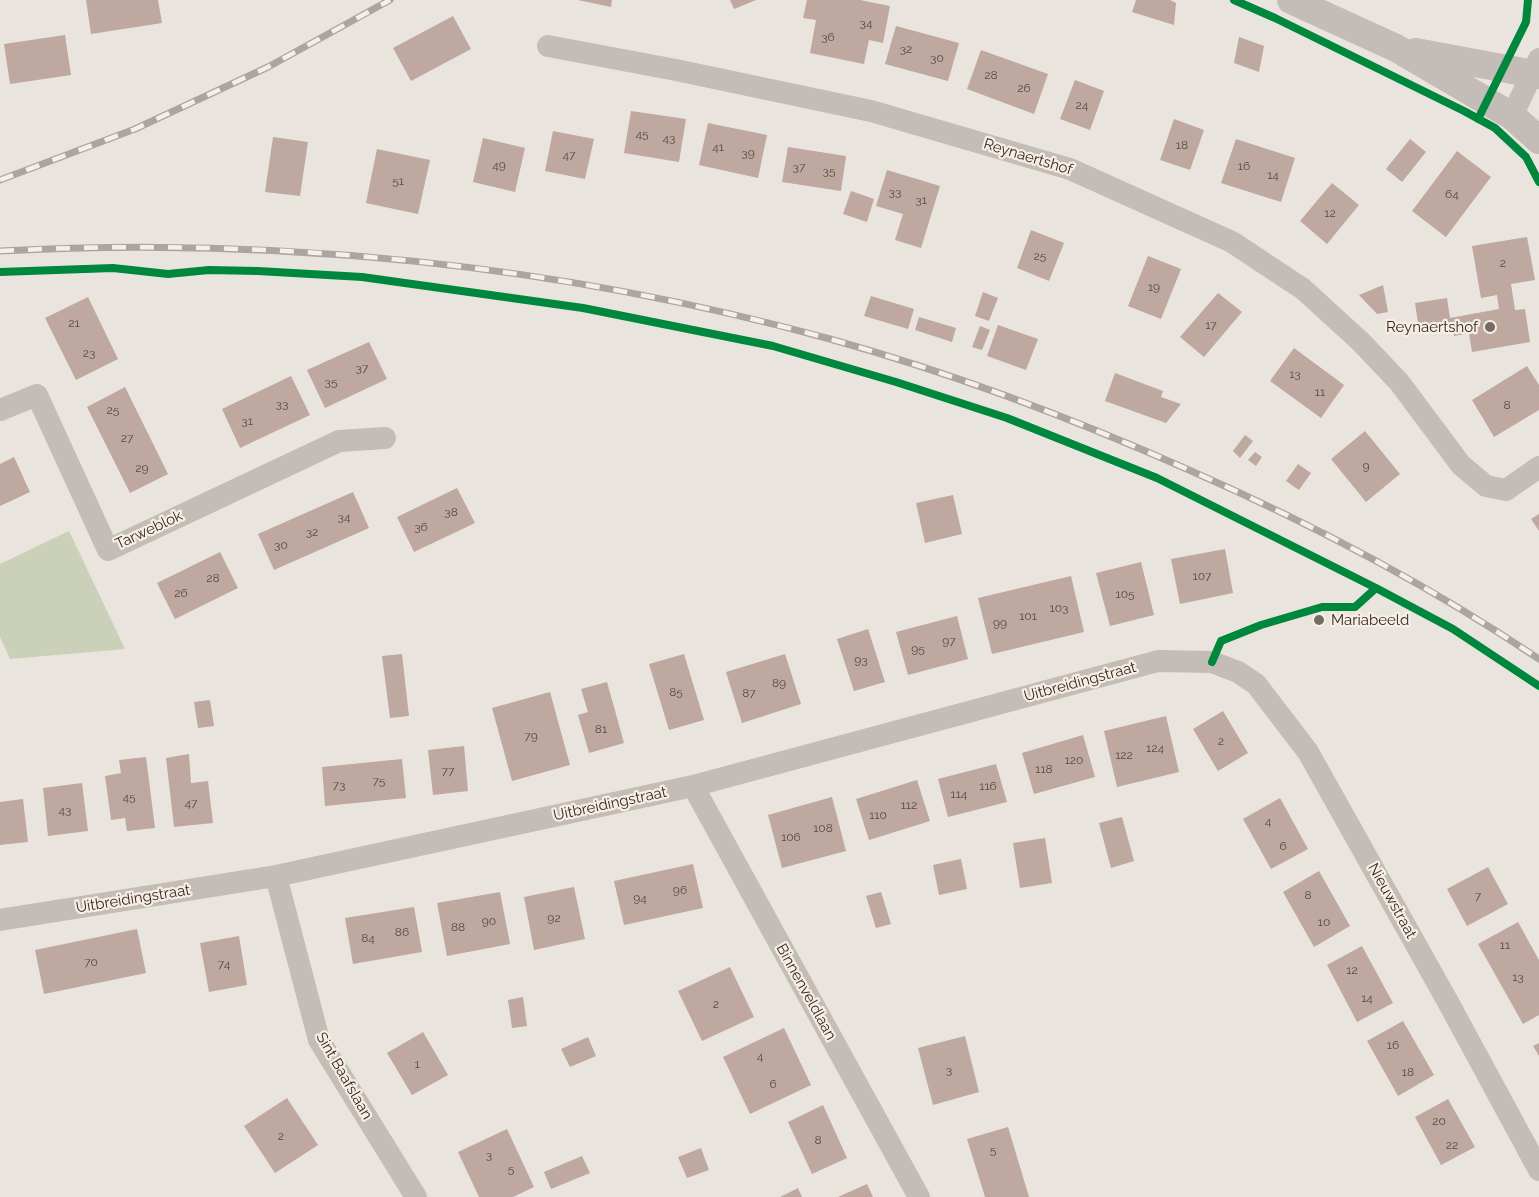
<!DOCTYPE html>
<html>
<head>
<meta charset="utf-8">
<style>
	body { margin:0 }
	canvas { display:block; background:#eae4de }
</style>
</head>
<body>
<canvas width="1539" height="1197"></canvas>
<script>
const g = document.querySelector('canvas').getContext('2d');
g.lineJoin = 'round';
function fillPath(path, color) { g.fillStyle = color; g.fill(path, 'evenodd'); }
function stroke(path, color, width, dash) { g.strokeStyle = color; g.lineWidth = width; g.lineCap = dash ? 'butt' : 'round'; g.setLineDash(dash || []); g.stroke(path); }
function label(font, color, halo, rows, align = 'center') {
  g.font = font + ' Raleway,sans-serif'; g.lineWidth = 4.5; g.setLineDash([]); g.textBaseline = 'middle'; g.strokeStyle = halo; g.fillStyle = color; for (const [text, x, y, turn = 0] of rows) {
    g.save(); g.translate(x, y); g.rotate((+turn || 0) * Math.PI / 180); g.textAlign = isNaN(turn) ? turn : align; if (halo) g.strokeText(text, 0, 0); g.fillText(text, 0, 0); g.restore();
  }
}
fillPath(new Path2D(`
	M69,531L125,649L10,659L0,637V564Z`), '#cbd0b8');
fillPath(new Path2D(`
	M86,0H158L162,23L91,34Z
	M578,0H612L611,7Z
	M730,0H756L734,9Z
	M807,0H860L890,6L883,43L869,40L864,64L810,53L816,20L803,18Z
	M1136,0H1170L1176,3L1174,25L1132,12Z
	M453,16L471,49L411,81L393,48Z
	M896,26L959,43L948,81L885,64Z
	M65,35L71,75L10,84L4,44Z
	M1239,37L1264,46L1259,72L1234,63Z
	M981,50L1048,74L1034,114L967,89Z
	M1075,80L1104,91L1090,130L1060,119Z
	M631,111L686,119L679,162L624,153Z
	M1174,119L1204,130L1190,170L1160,160Z
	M708,123L767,135L758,178L699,165Z
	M553,131L594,139L585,179L545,171Z
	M273,137L308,142L300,196L265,192Z
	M483,138L525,148L515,192L473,182Z
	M1236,139L1295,158L1281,202L1221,183Z
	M1410,139L1426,152L1402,182L1386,169Z
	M788,147L846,156L841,191L782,182Z
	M377,149L430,160L418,214L366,203Z
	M1457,151L1491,177L1446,237L1412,211Z
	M887,170L940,186L921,248L895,240L903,214L876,206Z
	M1332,183L1359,205L1327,244L1300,221Z
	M851,191L874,199L867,222L843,214Z
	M1031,230L1064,243L1049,281L1017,268Z
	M1527,237L1535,280L1511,284L1515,310L1525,309L1530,342L1472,352L1469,333L1454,336L1453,324L1419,330L1415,303L1447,298L1450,318L1499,309L1497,295L1481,298L1472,246Z
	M1148,256L1181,269L1161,319L1128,306Z
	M1383,285L1388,312L1377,314L1359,295Z
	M983,292L998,298L989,321L975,316Z
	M1218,293L1242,312L1204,357L1180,337Z
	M871,296L914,309L908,329L864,316Z
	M88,297L118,359L76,380L45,318Z
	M919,317L956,328L952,342L915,330Z
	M998,325L1038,339L1026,370L987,356Z
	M980,326L990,330L982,350L972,347Z
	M369,342L387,379L325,408L307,370Z
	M1294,348L1344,385L1321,418L1270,381Z
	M1527,366L1539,385V410L1494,437L1472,400Z
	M1115,373L1163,391L1161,397L1181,404L1166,423L1105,401Z
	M291,376L310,415L240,448L222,409Z
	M125,387L168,474L130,493L87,407Z
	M1365,431L1400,474L1366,502L1331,459Z
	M1245,435L1253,441L1240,458L1233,451Z
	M1255,452L1262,457L1256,466L1248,460Z
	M14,457L30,492L0,506V464Z
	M1298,464L1311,473L1299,490L1286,481Z
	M457,488L475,523L414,552L397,517Z
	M353,492L369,528L274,570L258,534Z
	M953,495L962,534L925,543L916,503Z
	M1539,514V531L1531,519Z
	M1225,549L1233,593L1180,604L1171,559Z
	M220,552L238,588L175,619L157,583Z
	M1141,562L1154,615L1110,626L1096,573Z
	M1071,576L1084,632L992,654L978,598Z
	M957,616L968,659L908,675L896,632Z
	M868,629L885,682L854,691L837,639Z
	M402,654L409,716L390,718L382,656Z
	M684,654L704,720L669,730L649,664Z
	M785,654L801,704L742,723L726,672Z
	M607,682L624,743L589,753L578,715L588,712L581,689Z
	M550,692L570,765L512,781L492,708Z
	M210,700L214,726L198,728L194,702Z
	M1223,711L1248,753L1218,771L1193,729Z
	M1166,716L1179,772L1117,787L1104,731Z
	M1083,735L1095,777L1034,794L1022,753Z
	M464,746L468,791L433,795L428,750Z
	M189,754L191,783L208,781L213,823L174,827L166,758Z
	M146,757L155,828L127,831L125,818L111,820L105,776L121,773L119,760Z
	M402,759L406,798L325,806L322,767Z
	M996,764L1007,802L948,817L938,779Z
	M917,780L930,821L869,840L856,799Z
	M82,783L88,831L48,836L43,788Z
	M832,797L846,851L782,868L768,815Z
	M1280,798L1308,849L1271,869L1243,819Z
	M23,799L28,842L0,845V802Z
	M1122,817L1134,861L1111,868L1099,823Z
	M1045,838L1052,883L1020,888L1013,843Z
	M961,859L967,889L939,895L933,865Z
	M693,864L703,908L624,925L614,881Z
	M1488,867L1508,904L1467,926L1447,889Z
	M1319,871L1350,926L1314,947L1283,892Z
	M574,887L585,939L534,950L524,897Z
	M500,892L510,944L447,956L437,903Z
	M881,892L891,924L876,928L866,896Z
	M414,907L422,952L353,964L345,918Z
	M1518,922L1539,960V1015L1523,1024L1478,944Z
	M137,929L146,973L44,994L35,950Z
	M239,936L247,985L209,992L200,943Z
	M1362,946L1393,1003L1357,1022L1327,965Z
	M730,967L754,1017L702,1041L678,991Z
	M523,997L527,1026L512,1028L508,1000Z
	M1403,1021L1434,1075L1398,1096L1367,1041Z
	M784,1028L811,1085L750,1114L723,1057Z
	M423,1032L448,1075L412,1095L387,1053Z
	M965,1036L979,1092L933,1105L918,1048Z
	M588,1037L596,1056L570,1067L561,1049Z
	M1539,1043V1056L1533,1046Z
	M287,1098L318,1145L275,1173L244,1126Z
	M1448,1099L1475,1147L1441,1165L1415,1117Z
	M823,1105L847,1158L812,1174L788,1122Z
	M1008,1127L1029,1197H985L967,1139Z
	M507,1129L534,1187L513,1197H479L458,1152Z
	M701,1148L709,1170L687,1178L678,1157Z
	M582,1156L590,1173L551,1189L544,1172Z
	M867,1184L873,1197H838Z
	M798,1188L802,1197H780Z`), '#bea89f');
stroke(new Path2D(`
	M548,46L676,70L871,111L1070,169L1232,242L1303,289L1361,342L1399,382L1461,465L1486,486L1506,490L1539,467
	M1512,116L1539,59
	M0,410L37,395L108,550L339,441L385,438
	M693,786L919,1197
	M276,876L319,1040L416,1197
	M0,920L276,876L693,786L1158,661L1212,662L1238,672L1256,684L1308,752L1448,1002L1539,1170`), '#c3bcb7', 22);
stroke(new Path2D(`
	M1291,0L1396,48L1512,116L1539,140
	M1416,52L1539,75`), '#c3bcb7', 28);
const rail = new Path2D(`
	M0,180L135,129L268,67L390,0
	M0,251C279,236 560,265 830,339C952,373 1072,418 1189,470C1310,523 1429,585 1539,659`);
stroke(rail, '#aba5a1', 7);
stroke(rail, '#f8eee4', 4.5, [14]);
stroke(new Path2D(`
	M1234,0L1275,18L1464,111L1495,128L1526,157L1539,182
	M1478,119L1526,22L1528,0
	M0,272L113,268L168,274L209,270L258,271L362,277L583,308L773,346L896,382L1007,418L1157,478L1376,588L1453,629L1539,686
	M1212,662L1221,641L1261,625L1322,607H1355L1376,588`), '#00873e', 8);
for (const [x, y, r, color] of [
	[1490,327,6,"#736b66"],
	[1319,620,6,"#736b66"]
]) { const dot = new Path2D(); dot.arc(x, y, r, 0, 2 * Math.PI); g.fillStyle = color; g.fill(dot); stroke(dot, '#f8eee4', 2); }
label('12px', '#564a44', null, [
	["34",866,23],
	["36",828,37],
	["32",906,49],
	["30",937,58],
	["28",991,75],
	["26",1024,88],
	["24",1082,105],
	["45",642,134],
	["43",669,138],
	["18",1182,145],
	["41",718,147],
	["39",748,153],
	["47",569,155],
	["49",499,165],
	["16",1244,166],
	["37",799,167],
	["35",829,171],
	["14",1273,175],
	["51",398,181],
	["33",895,192],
	["64",1452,194],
	["31",921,200],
	["12",1330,213],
	["25",1040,256],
	["2",1503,263],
	["19",1154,287],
	["21",74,323],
	["17",1211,325],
	["23",89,353],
	["37",362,368],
	["13",1295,374],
	["35",331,382],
	["11",1320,392],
	["33",282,404],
	["8",1507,405],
	["25",113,410],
	["31",247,421],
	["27",127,438],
	["9",1366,466],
	["29",142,468],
	["38",451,512],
	["34",344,517],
	["36",421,527],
	["32",312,532],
	["30",281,545],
	["107",1202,576],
	["28",213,578],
	["26",181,593],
	["105",1125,594],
	["103",1059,608],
	["101",1028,616],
	["99",1000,623],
	["97",949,641],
	["95",918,649],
	["93",861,660],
	["89",779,683],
	["85",676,692],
	["87",749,693],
	["81",601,729],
	["79",531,736],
	["2",1221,741],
	["124",1155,748],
	["122",1124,755],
	["120",1074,760],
	["118",1044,769],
	["77",448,771],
	["75",379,781],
	["73",339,785],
	["116",988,786],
	["114",959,794],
	["45",129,797],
	["47",191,803],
	["112",909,805],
	["43",65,810],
	["110",878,815],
	["4",1268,821],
	["108",823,828],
	["106",791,837],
	["6",1283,846],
	["96",680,890],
	["8",1308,895],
	["7",1478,896],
	["94",640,898],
	["92",554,918],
	["90",489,921],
	["10",1324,922],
	["88",458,927],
	["86",402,932],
	["84",368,938],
	["11",1505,945],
	["70",91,962],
	["74",224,964],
	["12",1352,970],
	["13",1518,977],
	["14",1367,998],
	["2",716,1004],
	["16",1393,1045],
	["4",760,1056],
	["1",417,1064],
	["3",949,1070],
	["18",1408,1072],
	["6",773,1084],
	["20",1439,1121],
	["2",281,1136],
	["8",818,1140],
	["22",1452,1145],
	["5",993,1150],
	["3",489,1155],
	["5",511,1169]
]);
label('15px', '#332a26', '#f8eee4', [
	["Reynaertshof",1028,157,17],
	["Tarweblok",149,530,-25],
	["Uitbreidingstraat",1080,682,-15],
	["Uitbreidingstraat",610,804,-12],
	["Uitbreidingstraat",133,899,-9],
	["Nieuwstraat",1392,901,61],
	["Binnenveldlaan",806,992,61],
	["Sint Baafslaan",344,1076,60]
]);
label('15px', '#332a26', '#f8eee4', [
	["Reynaertshof",1478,327],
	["Mariabeeld",1331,620,"left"]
], 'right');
</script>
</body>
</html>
